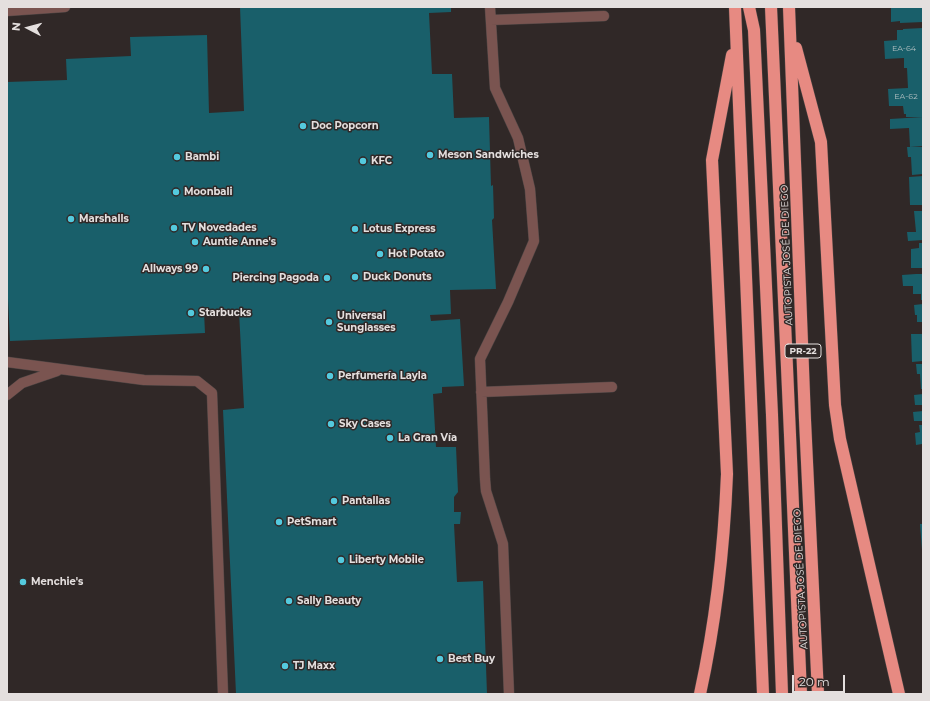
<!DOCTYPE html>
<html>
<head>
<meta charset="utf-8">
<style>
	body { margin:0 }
	#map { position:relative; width:930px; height:701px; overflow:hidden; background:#302827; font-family:Montserrat,sans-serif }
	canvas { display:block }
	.frame { position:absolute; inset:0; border:8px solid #e4dfde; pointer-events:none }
	.north { position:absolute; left:8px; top:8px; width:40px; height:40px; -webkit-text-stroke:3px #302827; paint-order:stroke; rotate:276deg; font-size:11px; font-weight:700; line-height:16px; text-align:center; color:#e4dfde }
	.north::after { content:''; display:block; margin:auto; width:14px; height:18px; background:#e4dfde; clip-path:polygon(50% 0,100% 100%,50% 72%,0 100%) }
	.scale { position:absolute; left:792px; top:675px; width:53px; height:18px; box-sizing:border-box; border:2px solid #e4dfde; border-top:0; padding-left:5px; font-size:12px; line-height:14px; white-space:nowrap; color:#e4dfde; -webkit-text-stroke:3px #302827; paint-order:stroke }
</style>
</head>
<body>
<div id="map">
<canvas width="930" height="701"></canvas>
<div class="frame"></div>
<div class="north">N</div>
<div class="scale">20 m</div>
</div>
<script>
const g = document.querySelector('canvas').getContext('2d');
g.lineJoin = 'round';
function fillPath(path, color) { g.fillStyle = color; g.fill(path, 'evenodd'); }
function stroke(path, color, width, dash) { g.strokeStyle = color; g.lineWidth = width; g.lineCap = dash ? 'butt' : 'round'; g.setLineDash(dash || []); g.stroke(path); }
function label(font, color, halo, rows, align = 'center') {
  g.font = font + ' Montserrat,sans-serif'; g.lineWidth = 3; g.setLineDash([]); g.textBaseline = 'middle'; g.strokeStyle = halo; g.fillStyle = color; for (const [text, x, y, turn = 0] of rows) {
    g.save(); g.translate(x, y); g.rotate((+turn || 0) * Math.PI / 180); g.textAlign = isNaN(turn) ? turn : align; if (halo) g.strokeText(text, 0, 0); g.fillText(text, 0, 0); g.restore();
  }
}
fillPath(new Path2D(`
	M240,7H451V12L429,13L432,74H452L454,118L489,117L491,186L493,185L494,218L492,220L496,289L450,290L451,314L430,315L431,321L460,319L464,386L442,387V393L433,394L436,447H456L458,492L454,497V512H461L460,524H454L457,582L483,581L487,694H236L223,410L244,408L239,311L204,312L205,333L10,341L7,277V82L67,80L66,59L131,56L130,37L207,35L209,113L244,111Z
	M891,7H923V22L900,23V21L891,22Z
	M923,28V57H915H923V117H906V114H904L903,106H889L888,89L908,88L907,68H904V58L885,59L884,41L897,40V30H903V29Z
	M923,117V146L910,147L909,128L890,129V119Z
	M907,147H923V174L912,175L911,157H908Z
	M923,176V205H910L909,177Z
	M914,211H923V240L908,241L907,232H916Z
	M919,243H923V268H911V249L919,248Z
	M916,274H923V300H921V294H913V286H903L902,275Z
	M923,304V322H917V315H915L914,305Z
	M911,334H923V361L912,362Z
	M916,364H923V389H921L920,374H917Z
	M923,394V410H922V405H915L914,395Z
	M923,411V421H914L913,412Z
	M919,425H923V448H922V444L916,445L915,433L920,432Z
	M920,524H923V550H922Z`), '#195f6a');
const lane = new Path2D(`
	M490,7L495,88L518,138L530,189L534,241L508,302L480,359L485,479L486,491L503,544L509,694
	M7,11L65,7
	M491,20L604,16
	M7,362L144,380L197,381L212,393L223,694
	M481,392L612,387
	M7,395L22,383L57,371`);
const highway = new Path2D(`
	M735,7L763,694
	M749,7L754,30L772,415L782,694
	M771,7L790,435L801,694
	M789,7L805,420L818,694
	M796,48L821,142L835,405L840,439L899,694
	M700,694C716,621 724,548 727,474L712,160L732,55`);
stroke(lane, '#4d4544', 11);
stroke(highway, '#4d4544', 13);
stroke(lane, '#7a5450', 10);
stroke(highway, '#e78a82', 12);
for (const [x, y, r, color] of [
	[303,126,4,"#54cade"],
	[430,155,4,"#54cade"],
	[177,157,4,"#54cade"],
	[363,161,4,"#54cade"],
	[176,192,4,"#54cade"],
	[71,219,4,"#54cade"],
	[174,228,4,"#54cade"],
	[355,229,4,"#54cade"],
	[195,242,4,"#54cade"],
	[380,254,4,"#54cade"],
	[206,269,4,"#54cade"],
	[355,277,4,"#54cade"],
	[327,278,4,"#54cade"],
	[191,313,4,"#54cade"],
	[329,322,4,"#54cade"],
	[330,376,4,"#54cade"],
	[331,424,4,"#54cade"],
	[390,438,4,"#54cade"],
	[334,501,4,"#54cade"],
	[279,522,4,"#54cade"],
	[341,560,4,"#54cade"],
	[23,582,4,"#54cade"],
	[289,601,4,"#54cade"],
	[440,659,4,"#54cade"],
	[285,666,4,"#54cade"]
]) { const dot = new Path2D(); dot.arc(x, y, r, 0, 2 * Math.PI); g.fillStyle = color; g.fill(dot); stroke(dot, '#302827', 1.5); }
label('8px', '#b1bfc1', null, [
	["EA-64",904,49],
	["EA-62",906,97]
]);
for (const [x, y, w] of [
	[803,351,36]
]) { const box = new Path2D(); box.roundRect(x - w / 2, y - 7, w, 14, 3); g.fillStyle = '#302827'; g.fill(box); stroke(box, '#e4dfde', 1); }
label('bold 9px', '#e4dfde', null, [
	["PR-22",803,351]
]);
label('bold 10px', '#e4dfde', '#302827', [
	["Doc Popcorn",311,126],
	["Meson Sandwiches",438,155],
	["Bambi",185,157],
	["KFC",371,161],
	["Moonbali",184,192],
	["Marshalls",79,219],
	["TV Novedades",182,228],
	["Lotus Express",363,229],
	["Auntie Anne's",203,242],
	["Hot Potato",388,254],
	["Allways 99",198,269,"right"],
	["Duck Donuts",363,277],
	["Piercing Pagoda",319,278,"right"],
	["Starbucks",199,313],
	["Universal",337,316],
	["Sunglasses",337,328],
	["Perfumería Layla",338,376],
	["Sky Cases",339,424],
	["La Gran Vía",398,438],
	["Pantallas",342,501],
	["PetSmart",287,522],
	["Liberty Mobile",349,560],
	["Menchie's",31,582],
	["Sally Beauty",297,601],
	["Best Buy",448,659],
	["TJ Maxx",293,666]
], 'left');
label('10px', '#e4dfde', '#302827', [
	["AUTOPISTA JOSÉ DE DIEGO",787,255,-92],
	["AUTOPISTA JOSÉ DE DIEGO",801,579,-93]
]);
</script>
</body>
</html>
